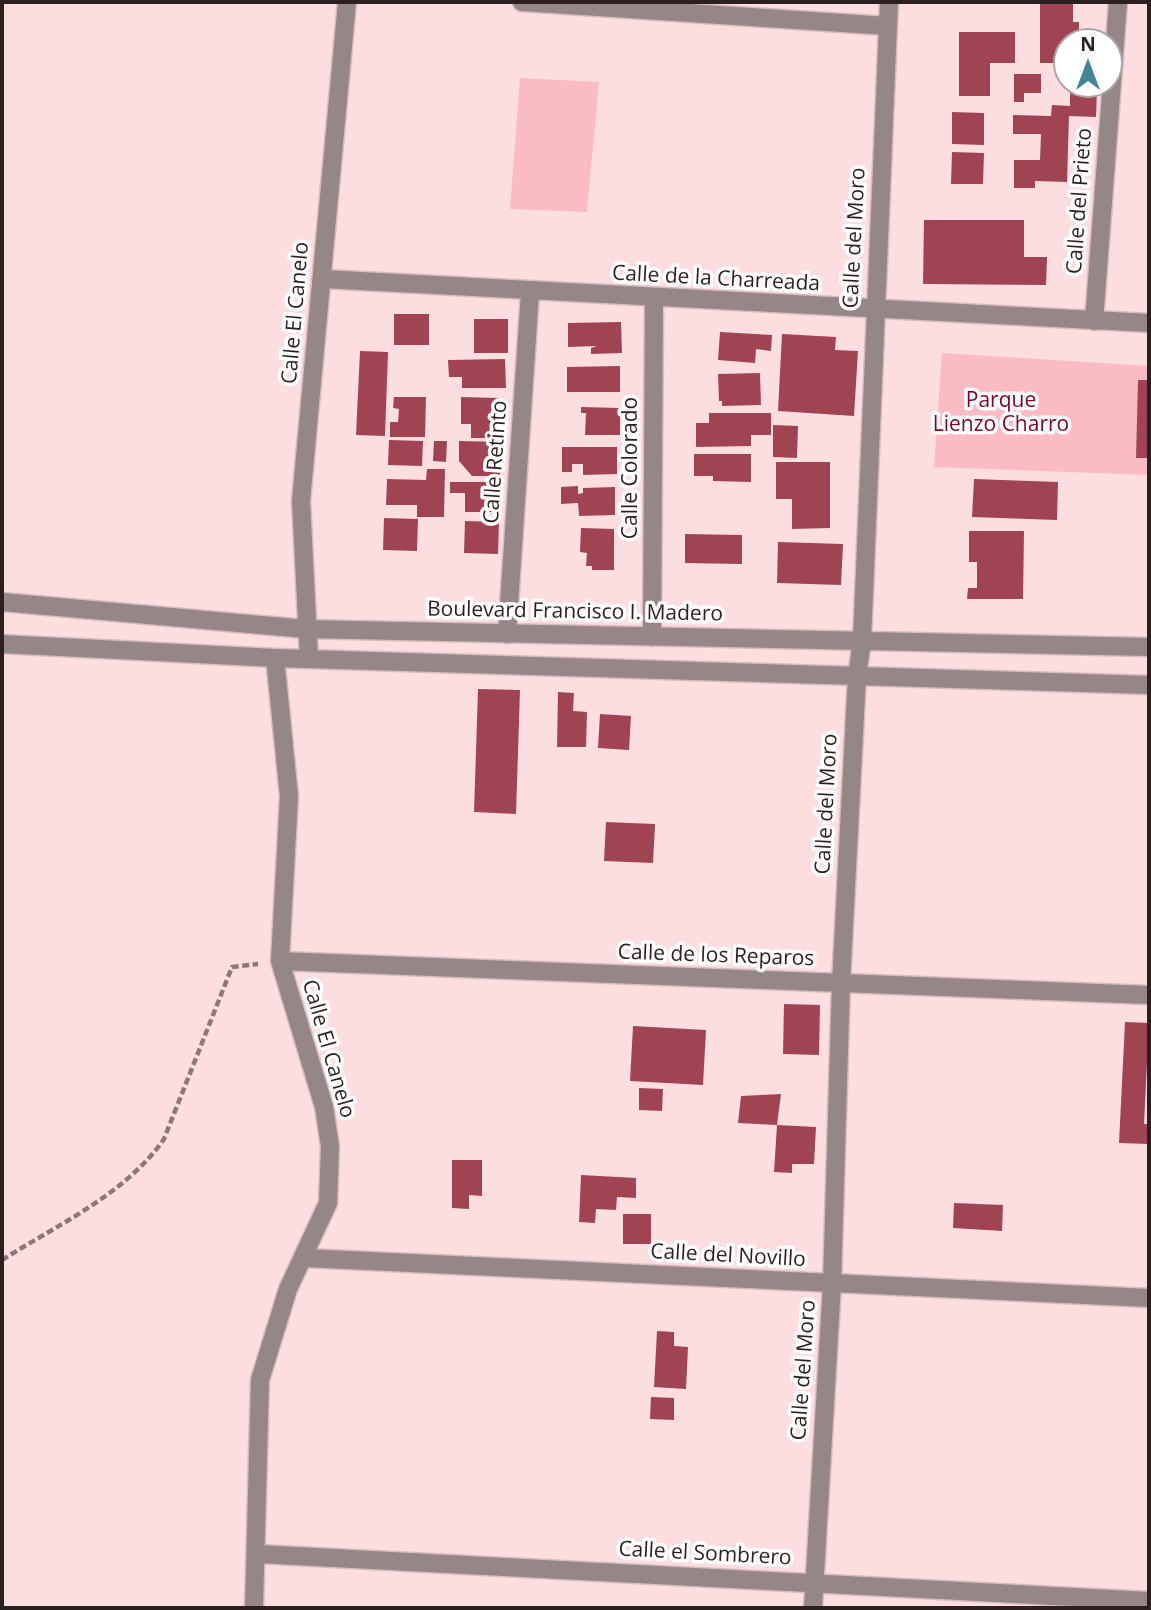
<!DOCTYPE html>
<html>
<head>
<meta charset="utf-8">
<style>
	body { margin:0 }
	#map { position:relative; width:1151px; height:1610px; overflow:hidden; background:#fcdee1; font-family:"Open Sans",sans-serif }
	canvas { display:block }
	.frame { position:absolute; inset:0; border:4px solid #2c1f20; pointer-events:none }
	.north { position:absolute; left:1053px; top:28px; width:70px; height:70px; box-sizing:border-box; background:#fff; border:2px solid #aba5a6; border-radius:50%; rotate:0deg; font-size:19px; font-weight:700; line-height:28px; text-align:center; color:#2c1f20 }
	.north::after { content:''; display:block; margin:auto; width:24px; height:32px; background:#448398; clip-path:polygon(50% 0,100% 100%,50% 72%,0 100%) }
</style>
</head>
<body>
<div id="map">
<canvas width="1151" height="1610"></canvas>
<div class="frame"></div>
<div class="north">N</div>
</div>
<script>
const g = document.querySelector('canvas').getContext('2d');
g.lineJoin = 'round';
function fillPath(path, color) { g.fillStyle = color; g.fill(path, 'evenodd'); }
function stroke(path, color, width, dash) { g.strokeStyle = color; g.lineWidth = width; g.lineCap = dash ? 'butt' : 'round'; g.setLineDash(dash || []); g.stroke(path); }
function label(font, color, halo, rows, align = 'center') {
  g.font = font + ' "Open Sans",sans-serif'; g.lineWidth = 7; g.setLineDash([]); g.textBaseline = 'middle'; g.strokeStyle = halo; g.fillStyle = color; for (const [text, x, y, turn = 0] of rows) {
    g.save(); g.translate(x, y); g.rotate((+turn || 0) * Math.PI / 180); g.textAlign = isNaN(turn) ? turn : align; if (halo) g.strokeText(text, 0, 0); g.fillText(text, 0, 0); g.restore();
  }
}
fillPath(new Path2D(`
	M520,78L599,82L587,212L510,209Z
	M942,353L1149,366V475L934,467Z`), '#fabcc2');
fillPath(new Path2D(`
	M1040,2H1073V22H1079V37L1067,42V63H1040Z
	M959,32H1015V63H990V96H959Z
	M1014,74H1041V93H1024V102H1014Z
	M1070,89L1097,91L1096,117L1069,116L1067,182L1035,181V188H1014V160H1040L1041,134H1013V115L1051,116L1052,105L1070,106Z
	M952,112L984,113V145L952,144Z
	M952,152L984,153L983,184H951Z
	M924,220H1024V257H1047L1046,285L923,284Z
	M394,314H429V345H394Z
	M474,319H508V353H474Z
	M621,322L622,353L591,354V348L597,346L568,347V323Z
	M720,332L772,335L771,351L756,349L755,363L718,360Z
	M782,334L836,337L835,350L858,351L854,416L778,411Z
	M360,351L388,352L385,436L356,435Z
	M505,359L506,388H462V377H449L448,360Z
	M620,366V392H567V367Z
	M760,373L761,405L722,406V401H719L718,374Z
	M1138,380H1149V458H1136Z
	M394,397H426L425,437H390V422H398L399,409L393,408Z
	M461,397L498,398V438H471V424H461Z
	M581,407L620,408V435H585L586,413H581Z
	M709,413H771V435H751V446L696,447V423H709Z
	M773,425L798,426L797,458L773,457Z
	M389,440L423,441L422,466L388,465Z
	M434,441H447L446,462L433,461Z
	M459,441L500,442V476H472L459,461Z
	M562,447H617V474L583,475V464H572V472H562Z
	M694,454H751V482L713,481V476H694Z
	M776,462H830V528L792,529V499H776Z
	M427,469H445L444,517H417V505H386L387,479L426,480Z
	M974,479L1058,482L1057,520L972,517Z
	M450,482H501V512H465V493H450Z
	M578,486V494L583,493V488L615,487V515L579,516L578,503L561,504V487Z
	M384,518L418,519L417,551L383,550Z
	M465,521L499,522L498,554L464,553Z
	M581,528L614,529V570H592V566H586L587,553L580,552Z
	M969,531H1024L1023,599H967L968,588H977V562H969Z
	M685,534L742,535V564L685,563Z
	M778,542L843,544L841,585L777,583Z
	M478,689L520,690L516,814L474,812Z
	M558,692L574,693L573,711L587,712L586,747H557Z
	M600,714L631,716L629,750L598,748Z
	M606,822L655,824L653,863L604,861Z
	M784,1004L820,1005L819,1055L783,1054Z
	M1125,1022L1149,1023L1144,1124H1149V1144L1119,1143Z
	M633,1026L706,1030L703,1085L630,1081Z
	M639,1088L663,1089L662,1111L639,1110Z
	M781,1094L777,1125L738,1123L741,1096Z
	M777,1125L816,1127L814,1164H792V1173L774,1172Z
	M452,1160H482V1196L469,1195V1209L452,1208Z
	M581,1175L636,1178V1198L617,1197L616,1210L596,1209L595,1223L579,1222Z
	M954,1203L1003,1205L1002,1231L953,1228Z
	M623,1214H651V1244H623Z
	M657,1331L674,1332V1346L688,1347L686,1389L654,1387Z
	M651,1397L674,1398V1420L650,1419Z`), '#a04454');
const minor = new Path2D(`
	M522,2L888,26
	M323,279L1149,323
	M1094,321L1118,2
	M2,602L306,629L1149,647
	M507,634L530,293
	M652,637L654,299
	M2,644L275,658L1149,685
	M309,659L301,501L347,2
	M280,961L1149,995
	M305,1258L1149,1298
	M258,1554L1149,1601
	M254,1608L260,1380L288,1289L328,1203L330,1146L324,1107L280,961L289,796L275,658
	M813,1608L832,1284L841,983L857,676L862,641L889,2`);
stroke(minor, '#d7bcbe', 21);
stroke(new Path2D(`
	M2,1260C57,1225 126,1194 164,1139L232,967L258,964`), '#8c7779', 4.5, [7, 3.5]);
stroke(minor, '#958688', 18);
label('21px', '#2c1f20', '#fff', [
	["Calle del Prieto",1080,201,-86],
	["Calle del Moro",855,238,-87],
	["Calle de la Charreada",716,279,3],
	["Calle El Canelo",296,313,-85],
	["Calle Retinto",496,462,-86],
	["Calle Colorado",631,468,-90],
	["Boulevard Francisco I. Madero",575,612,1],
	["Calle del Moro",827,804,-87],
	["Calle de los Reparos",716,956,2],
	["Calle El Canelo",328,1049,74],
	["Calle del Novillo",728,1256,3],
	["Calle del Moro",804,1370,-86],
	["Calle el Sombrero",705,1554,3]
]);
label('21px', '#7f002c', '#fff', [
	["Parque",1001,401],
	["Lienzo Charro",1001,425]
]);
</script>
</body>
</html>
